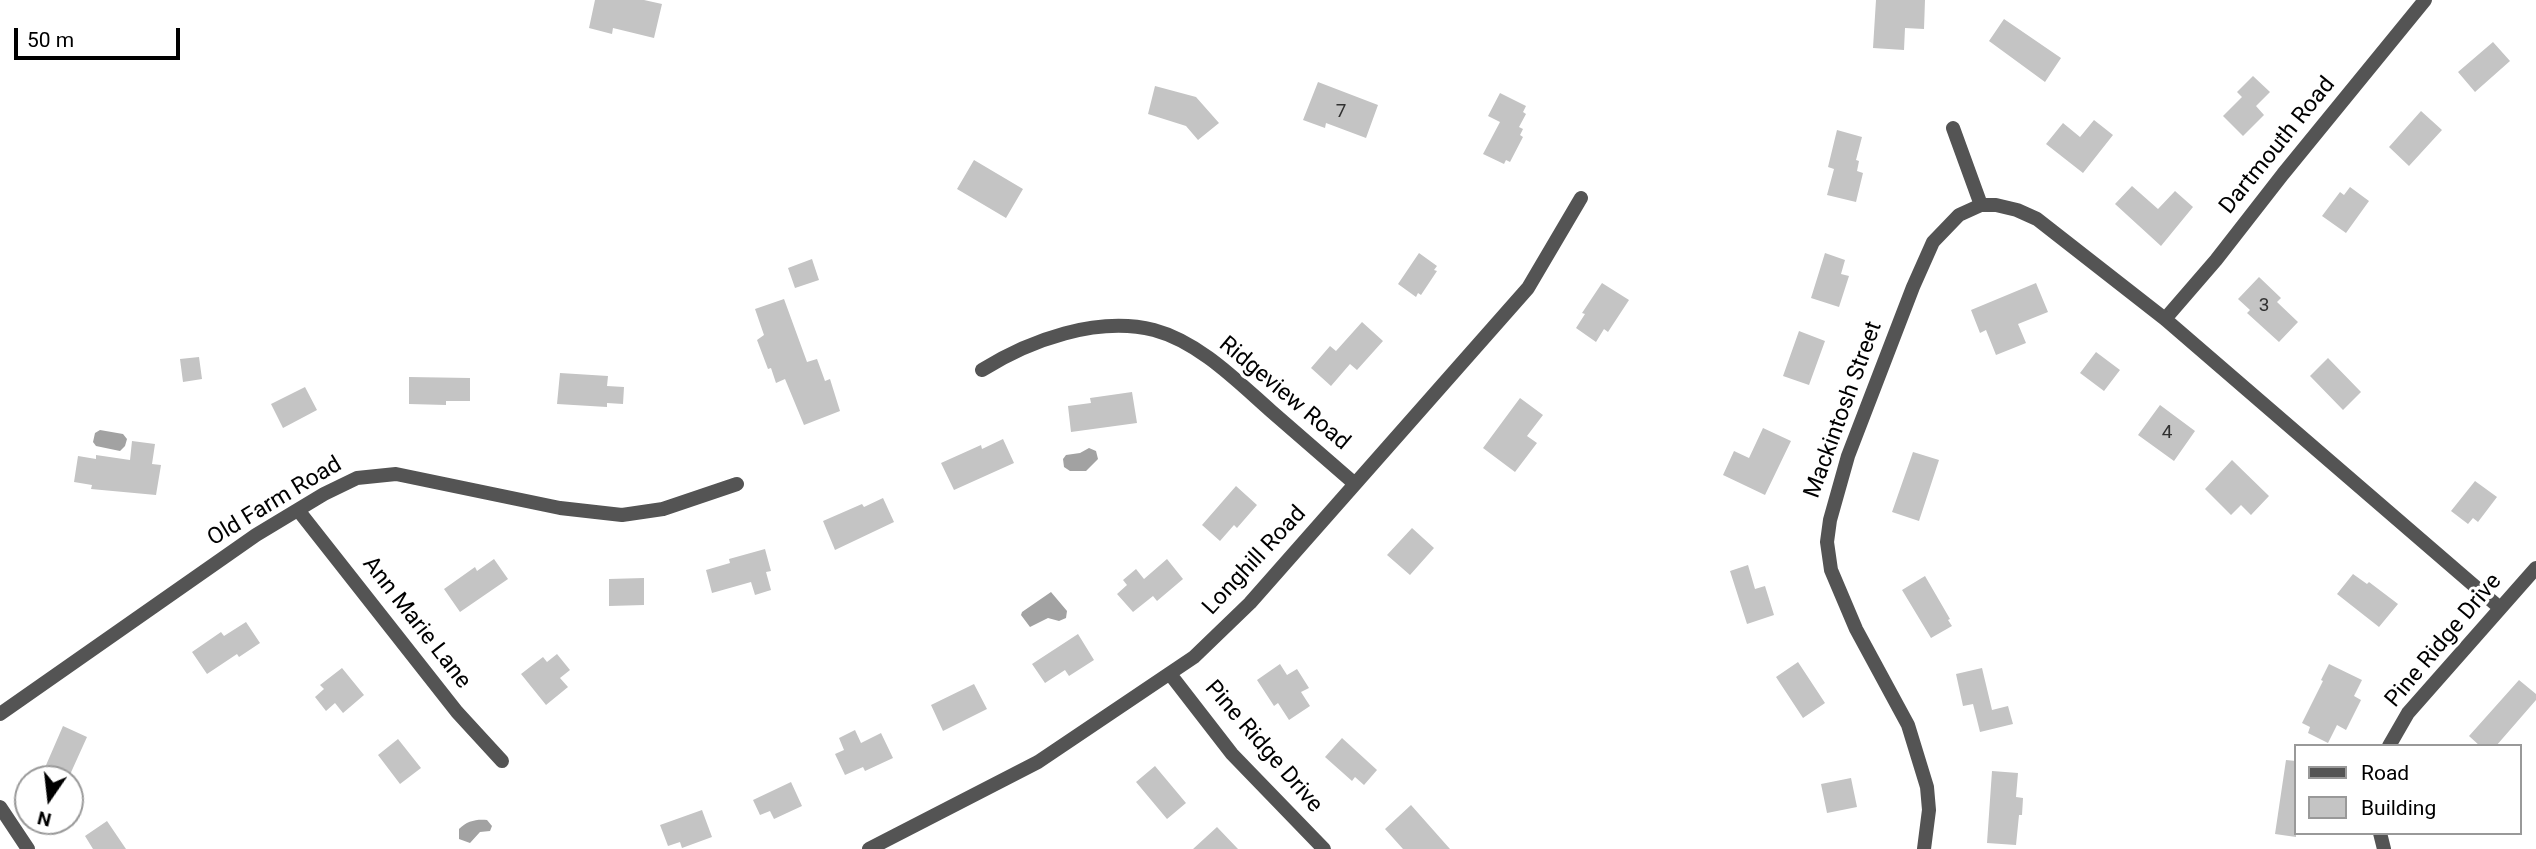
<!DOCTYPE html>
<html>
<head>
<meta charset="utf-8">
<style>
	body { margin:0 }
	#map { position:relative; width:2536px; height:849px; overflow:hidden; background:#fff; font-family:Roboto,sans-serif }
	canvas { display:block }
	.legend { position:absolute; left:2294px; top:744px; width:228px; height:91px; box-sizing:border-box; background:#fff; border:2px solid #999; margin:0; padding:9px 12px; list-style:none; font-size:21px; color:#000 }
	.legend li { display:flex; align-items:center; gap:14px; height:35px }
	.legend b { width:35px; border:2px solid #999 }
	.north { position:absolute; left:14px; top:765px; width:70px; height:70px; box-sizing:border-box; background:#fff; border:2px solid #999; border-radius:50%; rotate:194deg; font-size:19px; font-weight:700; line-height:28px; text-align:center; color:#000 }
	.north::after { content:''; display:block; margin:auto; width:24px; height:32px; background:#000; clip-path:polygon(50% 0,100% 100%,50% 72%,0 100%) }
	.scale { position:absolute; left:14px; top:28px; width:166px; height:32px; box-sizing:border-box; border:4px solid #000; border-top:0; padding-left:9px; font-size:21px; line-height:24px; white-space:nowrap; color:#000; -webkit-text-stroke:5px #fff; paint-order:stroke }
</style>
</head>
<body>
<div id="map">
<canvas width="2536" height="849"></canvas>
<ul class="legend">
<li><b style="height:9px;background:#545454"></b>Road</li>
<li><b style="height:19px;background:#c4c4c4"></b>Building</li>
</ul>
<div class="north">N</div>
<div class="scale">50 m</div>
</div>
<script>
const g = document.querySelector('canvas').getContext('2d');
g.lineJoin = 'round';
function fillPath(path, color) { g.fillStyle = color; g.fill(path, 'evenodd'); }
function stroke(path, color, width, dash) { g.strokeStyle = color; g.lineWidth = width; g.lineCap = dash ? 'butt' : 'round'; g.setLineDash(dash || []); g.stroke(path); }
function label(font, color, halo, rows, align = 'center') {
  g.font = font + ' Roboto,sans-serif'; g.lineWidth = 7; g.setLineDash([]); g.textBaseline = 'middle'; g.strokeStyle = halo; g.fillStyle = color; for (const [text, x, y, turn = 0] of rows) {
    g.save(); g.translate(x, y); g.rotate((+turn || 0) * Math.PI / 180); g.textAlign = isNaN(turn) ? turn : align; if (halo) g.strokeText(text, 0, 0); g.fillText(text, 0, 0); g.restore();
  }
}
fillPath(new Path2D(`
	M100,430L123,434L127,439L125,446L120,451L96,446L93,442L95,433Z
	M1089,448L1096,451L1098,459L1086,471H1070L1064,467L1063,459L1066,455L1080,453Z
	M1051,592L1067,611L1066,618L1059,621L1048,618L1030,627L1021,615L1022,612Z
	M487,820L492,826L490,831L480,832L470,843L459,839V829C467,821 476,819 487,820Z`), '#a2a2a2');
fillPath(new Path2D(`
	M595,0H644L662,4L654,38L613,28L612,34L589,28Z
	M1876,0H1925L1924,29L1905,28L1904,50L1873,48Z
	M2004,19L2061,58L2045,82L1989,41Z
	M2493,42L2510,61L2475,92L2458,72Z
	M2253,76L2270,92L2256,106L2264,115L2243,136L2223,116L2242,97L2237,92Z
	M1318,82L1378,105L1366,138L1326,123L1325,128L1303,120Z
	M1155,86L1196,97L1219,123L1198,140L1186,126L1148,114Z
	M1500,93L1526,106L1523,112L1526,114L1519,127L1523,129L1520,135L1523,137L1510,162L1506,160L1504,164L1483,154L1500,122L1488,116Z
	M2421,111L2442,130L2409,166L2389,147Z
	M2094,120L2113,135L2083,173L2046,144L2063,123L2080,137Z
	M1837,130L1862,137L1856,160L1859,161L1857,171L1863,173L1856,202L1827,195L1834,169L1828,167Z
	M974,160L1023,189L1006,218L957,189Z
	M2132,186L2158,209L2175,191L2193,207L2161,246L2115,204Z
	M2350,187L2369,201L2346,233L2322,216L2340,192L2344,195Z
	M1419,253L1437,266L1434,270L1437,271L1421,295L1418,293L1416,297L1398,284Z
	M1825,253L1845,260L1841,274L1849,276L1839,307L1811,298Z
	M812,259L819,280L795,288L788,268Z
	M2259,277L2281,298L2277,302L2298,322L2279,342L2247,313L2250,310L2238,299Z
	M1602,283L1629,300L1608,332L1604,329L1596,342L1576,328L1585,314L1582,313Z
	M2036,283L2048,312L2018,324L2026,343L1996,355L1986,330L1980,333L1971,310Z
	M784,299L807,362L817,359L825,381L830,379L840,411L804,425L785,379L776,383L771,368L768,369L757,340L764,335L755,309Z
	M1362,322L1383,341L1357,370L1350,364L1331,386L1311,368L1330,346L1336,351Z
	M1799,331L1825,341L1809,385L1783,376Z
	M2096,352L2120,370L2104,391L2080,373Z
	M199,357L202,379L183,382L180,359Z
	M2328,358L2361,392L2343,410L2310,376Z
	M560,373L608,376L607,386L624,387L623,404L607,403V407L557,404Z
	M409,377L470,378V401H446V405L409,404Z
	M305,387L317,410L283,428L271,404Z
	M1132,392L1137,423L1071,432L1068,406L1091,403L1090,398Z
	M1520,398L1543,415L1527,436L1537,443L1515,472L1483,448Z
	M2160,405L2195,431L2174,461L2138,435Z
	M1763,428L1791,441L1765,495L1723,475L1734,451L1749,458Z
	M1003,439L1014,463L954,490L941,463L981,445L982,449Z
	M132,441L155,444L152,464L161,465L156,495L91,489L92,485L74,482L78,456L96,459V455L130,460Z
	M1913,452L1939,460L1919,521L1892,512Z
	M2232,460L2269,496L2251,515L2241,505L2231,515L2205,489Z
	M2475,481L2497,497L2478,522L2473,518L2468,524L2451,511Z
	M1236,486L1257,505L1237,528L1234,525L1220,541L1202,525Z
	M883,498L894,522L835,550L823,521L862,504L864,507Z
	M1412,528L1434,548L1410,575L1387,555Z
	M765,549L771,571L766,572L771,590L755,595L751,582L712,593L706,570L730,563L729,559Z
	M494,559L508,579L460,612L444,589L475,567L477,571Z
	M1167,559L1183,579L1157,601L1153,596L1133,612L1117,594L1127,585L1123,580L1136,569L1144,579Z
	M1748,565L1755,589L1765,586L1774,615L1747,624L1730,571Z
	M2353,574L2367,584L2369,582L2398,604L2379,627L2337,594Z
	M1925,576L1950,619L1948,620L1952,626L1931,638L1902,590Z
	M644,578V605L609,606V579Z
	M246,622L260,643L239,657L237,654L207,674L192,652L221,632L224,636Z
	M1078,634L1094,660L1069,676L1065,670L1045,683L1032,664Z
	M557,654L570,670L560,678L568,687L546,705L521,674L543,657L547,662Z
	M1798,662L1825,703L1803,718L1776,677Z
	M1280,664L1287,675L1297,669L1309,688L1301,692L1310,706L1289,720L1278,703L1274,706L1257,680Z
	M2329,664L2362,680L2354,696L2361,700L2346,730L2337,725L2328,743L2308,733L2310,727L2302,723L2323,681L2321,680Z
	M342,668L364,695L343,713L335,703L326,711L315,697L324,689L320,685Z
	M1982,668L1992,710L2008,706L2013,724L1980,732L1973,704L1963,706L1956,674Z
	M2519,680L2536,694V700L2496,746H2480L2469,736Z
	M974,684L987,709L943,731L931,705Z
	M63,726L87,737L68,779H40Z
	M855,730L861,743L881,733L893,758L865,771L863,767L845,775L835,754L844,750L839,738Z
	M1342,738L1377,770L1364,785L1355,777L1352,781L1325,757Z
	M398,739L421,768L400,784L378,755Z
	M2286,760L2296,761V837L2275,834Z
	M1155,766L1186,803L1167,819L1136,782Z
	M1992,771L2018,773L2016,797L2023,798L2022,815H2019L2016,845L1987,843Z
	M1851,778L1857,807L1827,813L1821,784Z
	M791,782L802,806L774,819L770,811L760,815L753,800Z
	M1411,805L1450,849H1403L1385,829Z
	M702,810L712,837L682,848L680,842L668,846L660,825Z
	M107,821L126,849H93L85,836Z
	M1217,827L1238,849H1193Z`), '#c4c4c4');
stroke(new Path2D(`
	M1953,128L1981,205
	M2165,319L2216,260L2283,174L2425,0
	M982,370C1030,340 1097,316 1154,330C1199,342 1237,381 1271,411C1299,435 1327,460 1355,484
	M298,510L457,712L502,761
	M1170,674L1232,754L1324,849
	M0,714L256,535L324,494L357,478L396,474L560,508L622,515L663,509L737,484
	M2389,746L2408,713L2536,568
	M0,807L28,849
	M2380,833L2384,849
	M869,849L1038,762L1194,657L1250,603L1528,288L1581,198
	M1924,849L1929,810L1927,787L1908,725L1856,629L1831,570L1827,542L1830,520L1848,456L1913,287L1933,242L1959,215L1981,205H1996L2017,210L2037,219L2165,319L2500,608`), '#545454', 14);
label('19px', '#313131', null, [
	["7",1341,112],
	["3",2264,306],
	["4",2167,433]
]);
label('23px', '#000', '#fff', [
	["Dartmouth Road",2278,146,-51],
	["Ridgeview Road",1284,394,40],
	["Mackintosh Street",1844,410,-70],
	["Old Farm Road",275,502,-31],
	["Longhill Road",1255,561,-47],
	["Ann Marie Lane",416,623,52],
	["Pine Ridge Drive",2444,641,-50],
	["Pine Ridge Drive",1263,747,49]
]);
</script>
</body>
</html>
